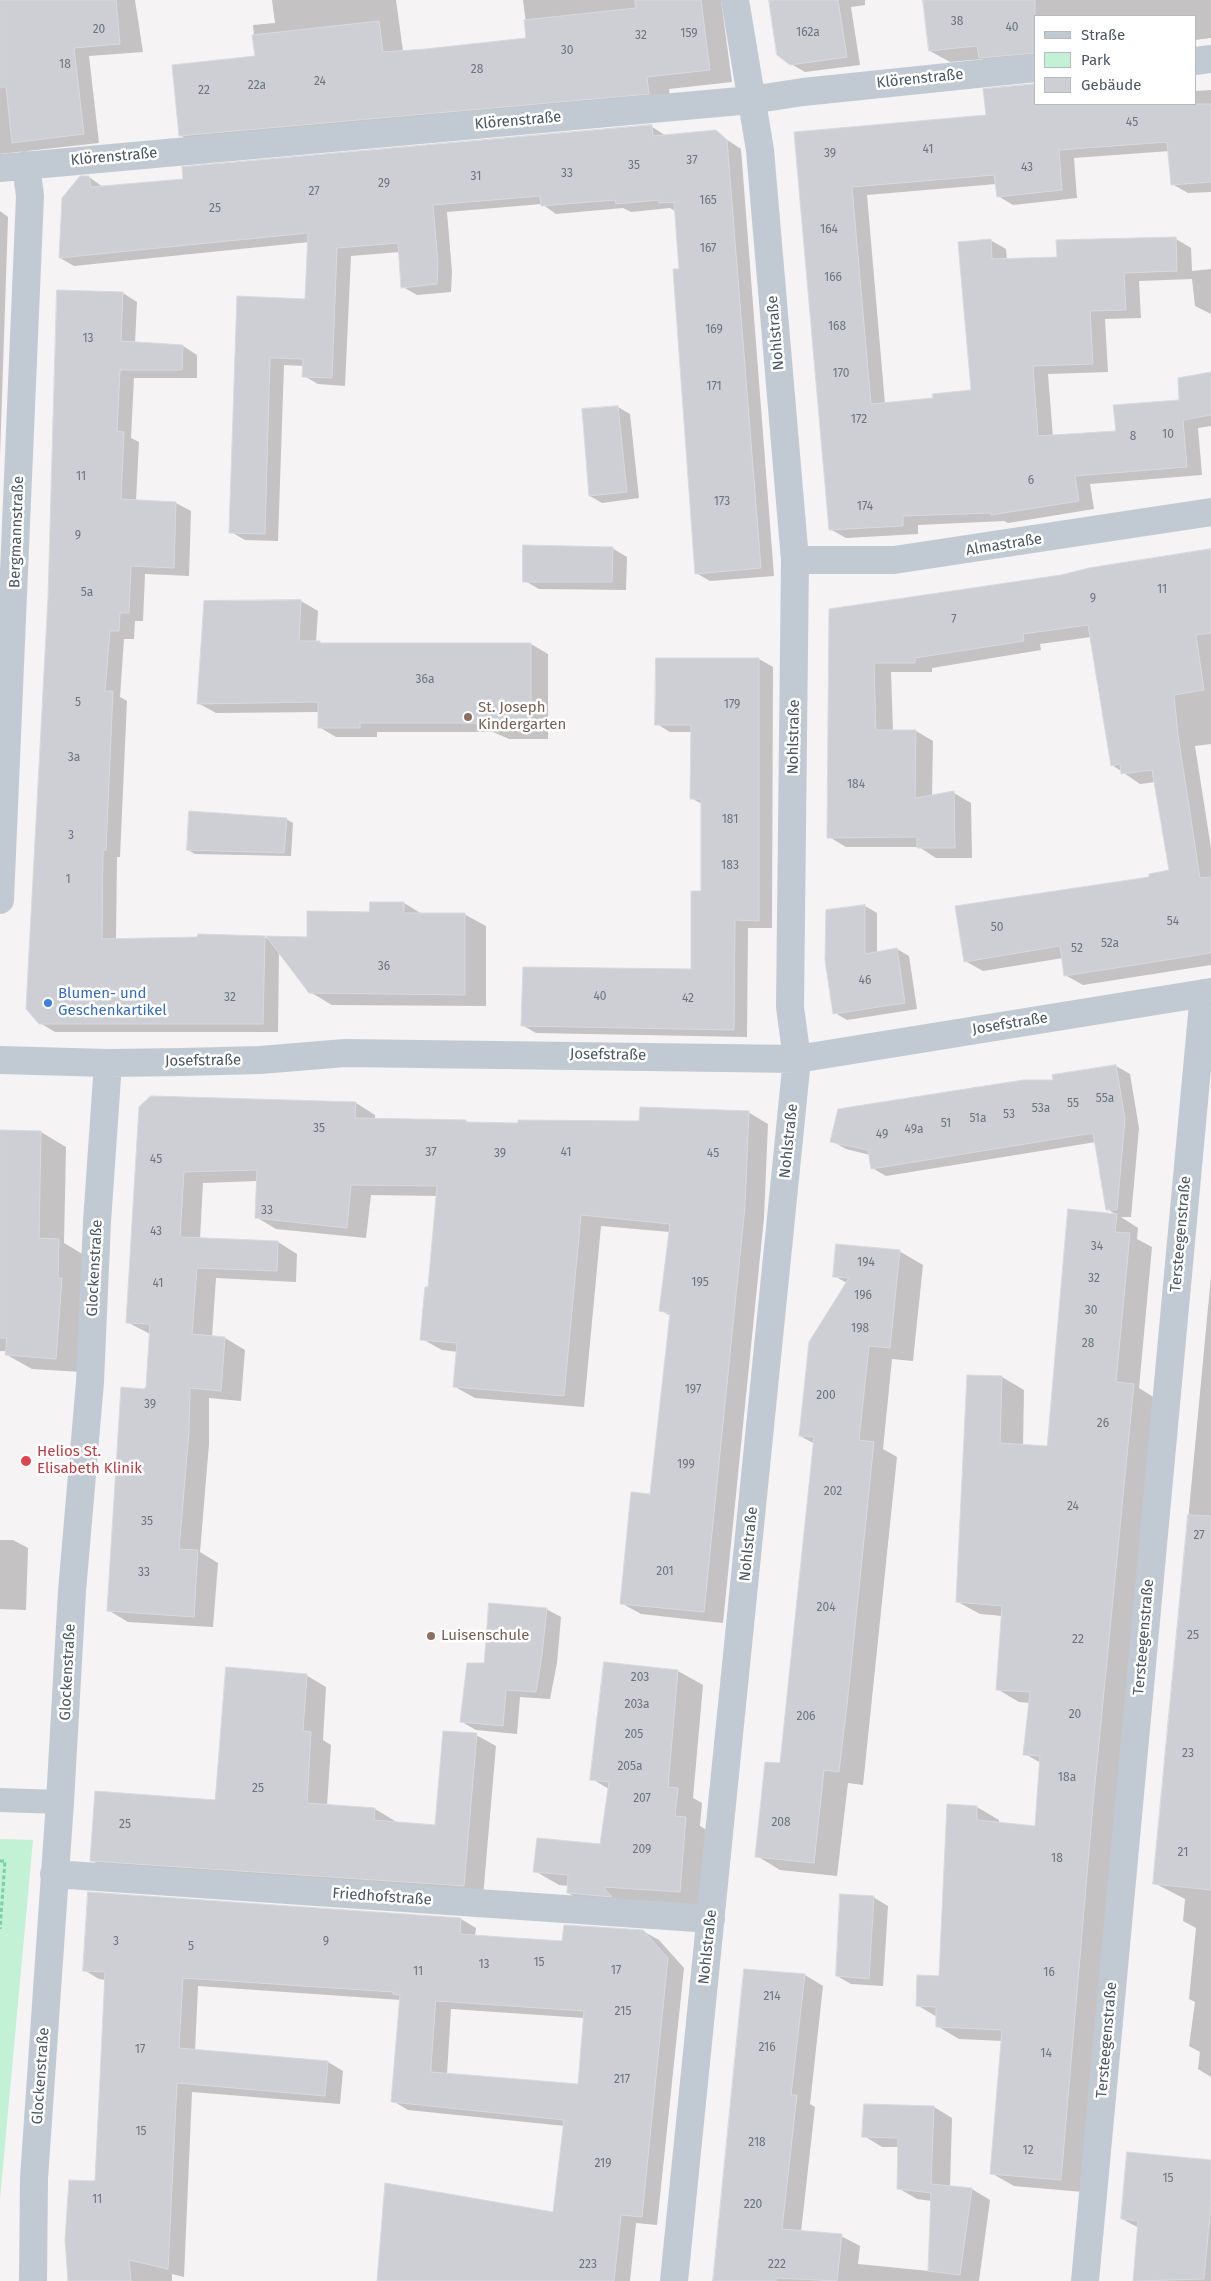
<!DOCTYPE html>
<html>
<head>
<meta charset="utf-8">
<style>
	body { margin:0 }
	#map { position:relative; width:1211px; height:2281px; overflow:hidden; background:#f5f3f3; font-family:"Fira Sans",sans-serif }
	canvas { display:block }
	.legend { position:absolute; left:1034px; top:15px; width:162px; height:90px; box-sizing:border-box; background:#fff; border:1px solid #b7bbc0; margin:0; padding:6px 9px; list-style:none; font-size:15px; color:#4a5661 }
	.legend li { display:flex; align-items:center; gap:10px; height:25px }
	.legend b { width:25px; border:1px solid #b7bbc0 }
</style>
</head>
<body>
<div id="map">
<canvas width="1211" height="2281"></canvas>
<ul class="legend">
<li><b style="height:6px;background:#c1cad2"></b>Straße</li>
<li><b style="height:14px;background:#c3f1d5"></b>Park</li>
<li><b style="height:14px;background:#cdcfd5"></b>Gebäude</li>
</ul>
</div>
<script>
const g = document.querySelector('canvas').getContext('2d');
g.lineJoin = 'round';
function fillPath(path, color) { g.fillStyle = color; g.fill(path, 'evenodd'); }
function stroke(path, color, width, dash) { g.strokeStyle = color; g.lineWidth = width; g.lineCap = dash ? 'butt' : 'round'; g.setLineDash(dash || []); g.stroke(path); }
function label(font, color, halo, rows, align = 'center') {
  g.font = font + ' "Fira Sans",sans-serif'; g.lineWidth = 5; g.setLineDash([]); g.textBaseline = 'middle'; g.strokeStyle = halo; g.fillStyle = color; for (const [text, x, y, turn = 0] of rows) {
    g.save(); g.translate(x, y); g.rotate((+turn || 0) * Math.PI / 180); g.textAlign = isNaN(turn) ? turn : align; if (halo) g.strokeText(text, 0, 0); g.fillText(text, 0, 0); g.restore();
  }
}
fillPath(new Path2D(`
	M0,1839L33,1840L0,2199Z`), '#c3f1d5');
fillPath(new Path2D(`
	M0,0H135L143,52L89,56L99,143L0,154Z
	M272,0H396L403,51L528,39L523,0H721L732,82L669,89L671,106L202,148L180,135L256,57L253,25L275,23Z
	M771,0H865V5L851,7L860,65L805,72L791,64Z
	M924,0H1211V38L1195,40V16H1035V65L1000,69L983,59L950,62L930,51Z
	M1211,90V192L1188,193L1172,184L1170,151L1074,158L1077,198L1013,205L998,196L996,184L867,195L885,404L934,399L972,391L990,240L1006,249L1007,260L1059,258L1176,239L1191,248L1192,271L1211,269V314L1195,306L1192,279L1139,281L1141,318L1105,319L1108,372L1048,374L1053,437L1117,432L1181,401L1211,374V426L1198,428L1202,475L1090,484L1094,509L1008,523L1004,521L918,525V534L846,538L830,529L796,133L988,116L1035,104H1195V91Z
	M651,126L666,136L715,132L741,149L774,576L710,581L696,573L680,270L675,211L670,208L631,212L623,208L556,214L542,204L447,212L452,272L451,292L417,295L403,287L400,252L351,256L345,386L318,384L304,376V366L284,365L278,541L245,540L231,532L238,298L306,300L309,242L74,266L60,258L89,177L103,187L184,180Z
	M0,211L8,217L0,457Z
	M123,293L137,302L135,343L183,346L197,355V378H134L131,438L139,442L136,501L176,503L191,511L189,576L145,574L143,621H135L134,639H124L120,697L127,701L120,857H117L116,940L264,937L272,941L308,939L370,913L404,903L422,914H464L486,926V1006L332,1005L310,992L279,951L278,1032H55L40,1023Z
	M618,407L630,414L639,498L602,503L590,496Z
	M612,548L627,557L626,590L539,589L525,581Z
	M1211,550V744L1195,746L1211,848V965L1083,985L1065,975L1063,958L983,971L965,961L1150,878L1170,871L1156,782L1140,784L1112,765L1091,637L1040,644L1041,650L932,668V672H891L893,731H916L933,741L932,797L954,793L971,803L972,858H936L919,847H846L829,837L830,610L1061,576Z
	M301,601L318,611L316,642L323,644H531L548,654V739H509L493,732H377V737H336L319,727V712L216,713L198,703L205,602Z
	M657,659H759L773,667L772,928H748L747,1037L536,1033L522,1025L692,971L702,892V804L691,798L692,732H670L657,724Z
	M286,819L293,823L291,856L195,854L188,850Z
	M865,906L877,913V953L897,949L909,956L917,1009L847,1020L835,1013Z
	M1116,1066L1130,1074L1139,1128L1131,1217H1121L1138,1228L1137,1239L1152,1247L1139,1388L1155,1398L1083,2192L1014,2186L991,2173L1003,2041L959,2039L937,2026V2017L917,2005L940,1977L977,1807L999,1820V1823L1036,1827L1041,1763L1025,1754L1030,1703L1019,1702L997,1689L1003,1616L980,1614L958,1602L1002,1377L1024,1390L1023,1446L1048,1447L1069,1211L1117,1215L1107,1209L1096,1142L886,1176L872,1168L870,1155L846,1149L832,1141Z
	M356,1103L375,1115V1120L465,1121L470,1124L640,1122L748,1112L768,1124L764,1218L723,1623L641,1614L621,1603L651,1495L671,1316L660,1310L670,1232L601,1226L584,1407L475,1398L455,1387L458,1352L442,1350L422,1339L429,1288L438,1196L371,1195L366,1238L276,1229L256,1217L258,1181L203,1183L200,1239L278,1242L297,1254L296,1282L216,1278L212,1337L225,1338L245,1350L241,1401L209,1398V1444L200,1552L218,1563L213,1627L128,1622L108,1610L144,1390L147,1387L150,1334L127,1322L140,1108Z
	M0,1131L41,1132L66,1147L64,1243L84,1255L81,1372L32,1369L7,1355V1351H0Z
	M899,1251L923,1265L913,1361L892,1359L883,1449L897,1457L863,1785L848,1783L837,1876L780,1870L757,1856L781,1765L815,1444L800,1436L847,1283L834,1276Z
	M1211,1276V2077L1198,2069L1200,2052L1189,2046L1195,2002L1189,1999L1196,1928L1183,1921L1185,1899L1154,1883Z
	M0,1540H13L28,1548L26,1610L0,1609Z
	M546,1609L561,1617L557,1663L550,1699L520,1697L517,1734L476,1730L462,1722L485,1665Z
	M605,1663L678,1671L703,1685L693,1798L702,1803L700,1826L710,1832L704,1905L593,1907L568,1893L569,1886L559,1885L535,1871L601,1846L609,1789L592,1779Z
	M306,1675L326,1687L323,1740L331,1745L327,1806L375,1809L395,1821L394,1823L436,1826L476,1735L496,1746L483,1897L111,1872L91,1860L216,1801Z
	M873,1897L888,1906L883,1986L851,1984L837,1976Z
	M461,1919L476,1928L475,1936L563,1942L643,1931L659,1940L684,1968L657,2225L636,2223L630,2281H378L554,2213L565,2126L408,2110L393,2101L401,2000L198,1986L195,2051L328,2062L343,2071L340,2104L192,2092L184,2277L172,2274V2281H70L96,2182L106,1980L99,1979L84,1970ZM451,2009L584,2018L579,2086L447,2074Z
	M805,1975L823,1986L810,2104L815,2107L801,2232L841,2236L860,2246L858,2264L929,2271L932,2201L917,2199L898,2188L899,2147H882L864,2136L934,2107L952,2118L950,2187L972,2189L990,2200L979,2281H715Z
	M1211,2162V2281H1134L1139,2228L1122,2219Z`), '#0003');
const building = new Path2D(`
	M0,0H116L120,44L74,48L84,134L12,143L6,87H0Z
	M635,0H701L710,70L647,77L649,94L179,136L172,65L255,56L252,35L379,21L383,52L426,49L526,38L524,20L636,8Z
	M769,0H838L847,57L790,65L777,55Z
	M923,0H1035V53L979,58L977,46L929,51Z
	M1035,84V104H1211V182L1171,185L1167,142L1059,150L1062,190L997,197L994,175L852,187L871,404L933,398L932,394L971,390L958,242L991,239L992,259L1057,257L1056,240L1176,237L1177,271L1124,273L1126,310L1090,311L1093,364L1033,366L1038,436L1116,431L1113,405L1179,400L1178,378L1211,372V415L1183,420L1187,467L1075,476L1079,501L991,515V513L903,516V526L829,530L794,132L986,115L983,89Z
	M652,125L653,136L716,130L727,140L761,568L695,574L673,269H679L674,202L659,203V200L616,204L615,200L541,206L540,196L433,205L438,263L437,284L401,288L398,243L337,248L332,378L302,377L303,359L270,358L265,534L229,533L237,296L305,299L308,233L59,258L62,198L80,176H89L91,187L183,179L182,167Z
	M57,290L123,292L121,341L183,345L182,370H120L117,431L124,432L121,499L176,502L174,568L131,566L129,613H120L119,631H110L105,691H113L106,850H103L102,939L197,937L198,934L265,936L263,1024H39L26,1009L48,598Z
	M618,406L627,492L589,496L582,409Z
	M523,545L613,547L612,582H523Z
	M1211,549V633L1196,635L1204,690L1174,695L1178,735L1200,878L1211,877V953L1064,976L1060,946L964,962L955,906L1149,877V874L1169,870L1152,770L1121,774L1120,764L1111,766L1088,625L1023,634L1024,641L915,658V663H874L876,730H916L915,798L954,791L955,848H917V837L827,838L829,609L1061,575L1089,568Z
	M301,600L299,641H320V643H531V729H491L474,723H360V728H318V702L197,704L204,601Z
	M656,658H759V921L735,920L734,1030L521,1026L523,967L691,969V891H701V799H690L691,725H655Z
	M189,811L287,818L284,853L187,850Z
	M370,902H404V913H465V995L309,993L266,936L307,937V911L369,912Z
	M865,905V954L897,948L905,1003L833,1014L825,960L826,910Z
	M1116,1065L1125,1119L1117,1210H1106L1093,1133L871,1169L868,1150L830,1142L838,1109L1023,1080H1053L1052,1075Z
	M151,1096L356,1102L355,1118L466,1120V1122L518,1123V1120L639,1121L640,1107L749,1111L745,1206L704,1612L620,1604L631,1492L650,1494L670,1313L659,1311L670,1224L581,1215L564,1396L453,1387L457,1343L420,1340L425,1287H428L437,1186L351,1185L347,1228L255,1218L257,1170L184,1172L180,1237L278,1241L277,1271L197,1268L192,1334L225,1337L221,1391L190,1388L189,1432L179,1549L198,1550L194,1617L107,1611L121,1387L144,1389L146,1387L150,1324L126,1323L139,1107Z
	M0,1130L41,1131L39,1238L59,1239L58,1278H62L56,1359L5,1355L7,1338H0Z
	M1068,1209L1117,1214L1115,1232L1130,1233L1116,1382L1134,1384L1093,1804L1061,2180L990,2174L1002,2030L936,2027V2007L916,2006L917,1975L939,1976L947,1804L977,1806V1820L1035,1826L1040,1756L1023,1755L1030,1692L996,1690L1002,1606L956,1602L967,1375L1002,1376L1000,1443L1047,1446Z
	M836,1244L900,1250L890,1348L869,1346L859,1440L874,1442L847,1705L839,1772L824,1770L814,1863L755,1857L765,1762L780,1763L814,1437L799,1436L809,1342L849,1278L833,1277Z
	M1188,1515L1211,1516V1890L1153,1884Z
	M489,1603L547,1608L542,1655L536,1692L506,1690L503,1726L460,1722L467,1663H484Z
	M604,1662L678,1670L668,1787L678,1788L675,1816L686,1817L680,1892L603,1887L612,1897L567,1893L568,1875L533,1872L537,1838L600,1844L609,1782L590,1780Z
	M226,1667L307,1674L303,1731L311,1732L307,1803L375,1808L374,1820L435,1825L443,1731L477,1733L464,1886L90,1861L95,1791L215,1800Z
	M88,1892L461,1918L460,1934L515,1938L562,1941L564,1925L643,1930L668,1958L642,2217L621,2215L614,2281H377L385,2183L553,2212L564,2120L391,2102L400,1995L393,1994V1992L183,1978L179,2048L328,2061L325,2096L177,2083L168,2269L129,2260L131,2281H68L65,2240L69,2180L95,2181L100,2078L105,1972L83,1971ZM436,2001L584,2011L578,2084L431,2072Z
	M840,1894L874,1896L869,1979L836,1976Z
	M744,1969L805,1974L791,2095H797L782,2229L842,2234L837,2281L776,2278V2281H713Z
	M864,2104L934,2106L931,2184L972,2188L960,2275L928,2271L931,2193L897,2189L898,2138L862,2137Z
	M1127,2152L1211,2160V2203L1204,2279L1133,2281L1138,2221L1121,2219Z`);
fillPath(building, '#cdcfd5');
stroke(building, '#d7d9de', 1);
stroke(new Path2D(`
	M0,1861H5L0,1929`), '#7ad0a6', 3, [4, 2.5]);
stroke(new Path2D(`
	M0,1800L60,1802`), '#c1cad2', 24);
stroke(new Path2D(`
	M1195,61L1211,59
	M0,168L751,100L803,92L1035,68
	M795,560H894L1211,512
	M0,900L30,196L26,165
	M0,1060L108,1063L182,1062L260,1060L345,1053L797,1059L1211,992
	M54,1874L711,1919
	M33,2281L34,2178L60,1802L72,1591L90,1382L97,1222L108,1063
	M674,2281L797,1059L790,1007L795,560L760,150L735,0
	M1085,2281L1204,993`), '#c1cad2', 28);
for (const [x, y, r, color] of [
	[468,717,5,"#8d6e63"],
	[48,1003,5,"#3f7fe0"],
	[26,1461,6,"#e0444e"],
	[431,1636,5,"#8d6e63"]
]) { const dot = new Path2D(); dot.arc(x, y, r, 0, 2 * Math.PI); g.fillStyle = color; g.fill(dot); stroke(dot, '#fff', 2); }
label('12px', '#6b747e', null, [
	["38",957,22],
	["40",1012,28],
	["20",99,30],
	["162a",808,33],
	["159",689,34],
	["32",641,36],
	["30",567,51],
	["18",65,65],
	["28",477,70],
	["24",320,82],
	["22a",257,86],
	["22",204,91],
	["45",1132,123],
	["41",928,150],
	["39",830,154],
	["37",692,161],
	["35",634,166],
	["43",1027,168],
	["33",567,174],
	["31",476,177],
	["29",384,184],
	["27",314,192],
	["165",708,201],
	["25",215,209],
	["164",829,230],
	["167",708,249],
	["166",833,278],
	["168",837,327],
	["169",714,330],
	["13",88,339],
	["170",841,374],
	["171",714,387],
	["172",859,420],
	["10",1168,435],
	["8",1133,437],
	["11",81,477],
	["6",1031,481],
	["173",722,502],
	["174",865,507],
	["9",78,536],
	["11",1162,590],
	["5a",87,593],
	["9",1093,599],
	["7",954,620],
	["36a",425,680],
	["5",78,703],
	["179",732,705],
	["3a",74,758],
	["184",856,785],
	["181",730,820],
	["3",71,836],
	["183",730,866],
	["1",68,880],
	["54",1173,922],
	["50",997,928],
	["52a",1110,944],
	["52",1077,949],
	["36",384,967],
	["46",865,981],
	["40",600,997],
	["32",230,998],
	["42",688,999],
	["55a",1105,1099],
	["55",1073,1104],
	["53a",1041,1109],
	["53",1009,1115],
	["51a",978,1119],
	["51",946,1124],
	["35",319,1129],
	["49a",914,1130],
	["49",882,1135],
	["37",431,1153],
	["41",566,1153],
	["39",500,1154],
	["45",713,1154],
	["45",156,1160],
	["33",267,1211],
	["43",156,1232],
	["34",1097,1247],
	["194",866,1263],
	["32",1094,1279],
	["195",700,1283],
	["41",158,1284],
	["196",863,1296],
	["30",1091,1311],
	["198",860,1329],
	["28",1088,1344],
	["197",693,1390],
	["200",826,1396],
	["39",150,1405],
	["26",1103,1424],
	["199",686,1465],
	["202",833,1492],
	["24",1073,1507],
	["35",147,1522],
	["27",1199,1536],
	["201",665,1572],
	["33",144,1573],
	["204",826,1608],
	["25",1193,1636],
	["22",1078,1640],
	["203",640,1678],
	["203a",637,1705],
	["20",1075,1715],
	["206",806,1717],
	["205",634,1735],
	["23",1188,1754],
	["205a",630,1767],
	["18a",1067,1778],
	["25",258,1789],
	["207",642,1799],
	["208",781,1823],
	["25",125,1825],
	["209",642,1850],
	["21",1183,1853],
	["18",1057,1859],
	["3",116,1942],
	["9",326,1942],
	["5",191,1947],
	["15",539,1963],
	["13",484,1965],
	["17",616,1971],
	["11",418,1972],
	["16",1049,1973],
	["214",772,1997],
	["215",623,2012],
	["216",767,2048],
	["17",140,2050],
	["14",1046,2054],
	["217",622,2080],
	["15",141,2132],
	["218",757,2143],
	["12",1028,2151],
	["219",603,2164],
	["15",1168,2179],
	["11",97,2200],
	["220",753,2205],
	["223",588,2265],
	["222",777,2265]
]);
label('15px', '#4a5661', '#fff', [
	["Klörenstraße",920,79,-6],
	["Klörenstraße",518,121,-5],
	["Klörenstraße",114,157,-5],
	["Nohlstraße",776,333,-95],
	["Bergmannstraße",17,532,-88],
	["Almastraße",1004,545,-9],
	["Nohlstraße",794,737,-89],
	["Josefstraße",1010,1024,-9],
	["Josefstraße",608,1055,1],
	["Josefstraße",203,1061,-1],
	["Nohlstraße",789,1141,-84],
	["Tersteegenstraße",1181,1234,-85],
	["Glockenstraße",95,1268,-87],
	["Nohlstraße",749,1544,-84],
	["Tersteegenstraße",1144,1637,-85],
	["Glockenstraße",68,1672,-87],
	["Friedhofstraße",382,1897,4],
	["Nohlstraße",708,1947,-84],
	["Tersteegenstraße",1107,2040,-85],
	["Glockenstraße",41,2076,-86]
]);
label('15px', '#785e54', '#fff', [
	["St. Joseph",478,708],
	["Kindergarten",478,725],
	["Luisenschule",441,1636]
], 'left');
label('15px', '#366cbe', '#fff', [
	["Blumen- und",58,994],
	["Geschenkartikel",58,1011]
], 'left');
label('15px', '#be3a42', '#fff', [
	["Helios St.",37,1452],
	["Elisabeth Klinik",37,1469]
], 'left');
</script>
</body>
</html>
